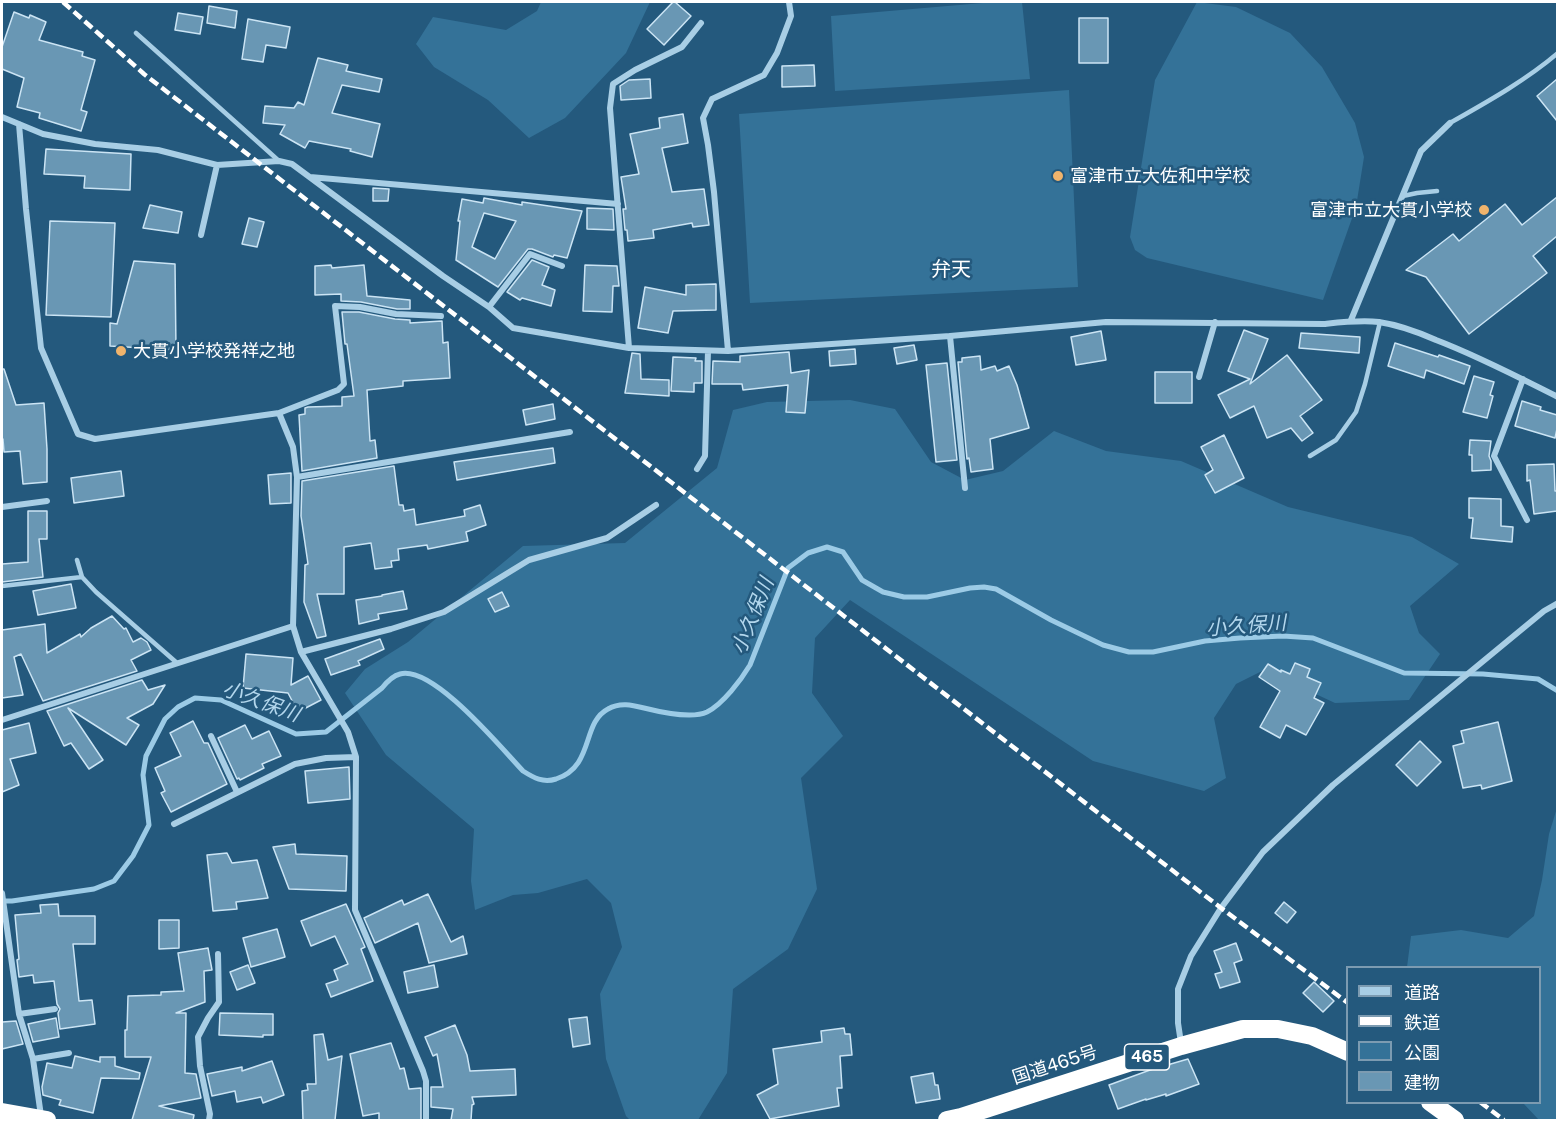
<!DOCTYPE html>
<html>
<head>
<meta charset="utf-8">
<style>
	body { margin:0 }
	#map { position:relative; width:1559px; height:1122px; overflow:hidden; background:#24597d; font-family:"Public Sans","Noto Sans JP",sans-serif }
	canvas { display:block }
	.frame { position:absolute; inset:0; border:3px solid #fff; pointer-events:none }
	.legend { position:absolute; left:1346px; top:966px; width:195px; height:138px; box-sizing:border-box; background:#24597d; border:2px solid #7c9bb1; margin:0; padding:8px 10px; list-style:none; font-size:18px; color:#fff }
	.legend li { display:flex; align-items:center; gap:12px; height:30px }
	.legend b { width:30px; border:2px solid #7c9bb1 }
</style>
</head>
<body>
<div id="map">
<canvas width="1559" height="1122"></canvas>
<div class="frame"></div>
<ul class="legend">
<li><b style="height:8px;background:#a8cee5"></b>道路</li>
<li><b style="height:8px;background:#fff"></b>鉄道</li>
<li><b style="height:16px;background:#347298"></b>公園</li>
<li><b style="height:16px;background:#6997b4"></b>建物</li>
</ul>
</div>
<script>
const g = document.querySelector('canvas').getContext('2d');
g.lineJoin = 'round';
function fillPath(path, color) { g.fillStyle = color; g.fill(path, 'evenodd'); }
function stroke(path, color, width, dash) { g.strokeStyle = color; g.lineWidth = width; g.lineCap = dash ? 'butt' : 'round'; g.setLineDash(dash || []); g.stroke(path); }
function label(font, color, halo, rows, align = 'center') {
  g.font = font + ' "Public Sans","Noto Sans JP",sans-serif'; g.lineWidth = 5; g.setLineDash([]); g.textBaseline = 'middle'; g.strokeStyle = halo; g.fillStyle = color; for (const [text, x, y, turn = 0] of rows) {
    g.save(); g.translate(x, y); g.rotate((+turn || 0) * Math.PI / 180); g.textAlign = isNaN(turn) ? turn : align; if (halo) g.strokeText(text, 0, 0); g.fillText(text, 0, 0); g.restore();
  }
}
fillPath(new Path2D(`
	M541,2H650L626,53L565,118L529,138L488,100L434,67L416,44L433,17L506,30L537,11Z
	M994,2H1022L1030,79L835,91L831,16Z
	M1197,2L1236,7L1290,33L1322,67L1355,123L1364,157L1356,207L1323,300L1147,258L1135,250L1130,237L1155,80Z
	M1069,90L1078,287L750,303L739,114Z
	M850,400L895,409L931,462L965,480L1003,471L1054,431L1106,451L1181,461L1288,507L1412,537L1459,564L1410,606L1419,633L1440,654L1409,700L1335,703L1264,670L1236,684L1214,718L1226,778L1204,791L1093,761L850,600L815,638L812,693L843,736L801,778L817,889L788,949L733,989L727,1073L698,1120H630L626,1116L606,1059L600,994L622,947L611,903L587,879L538,893L513,895L475,910L471,881L474,829L386,755L345,693L365,669L408,642L523,546L625,543L717,468L733,410L767,402Z
	M1557,808V1120H1539L1523,1103L1540,1102V968L1407,967L1411,936L1461,930L1508,938L1534,916L1542,880L1549,834Z`), '#347298');
stroke(new Path2D(`
	M2,901H12L94,889L114,881L133,856L149,825L143,775L146,756L165,719L178,707L195,698L221,700L296,734L326,732L382,688C386,683 392,676 400,674C433,665 501,748 523,771C534,778 543,783 556,779C595,766 581,723 608,709C620,702 632,705 644,708C660,712 692,719 707,712C723,704 741,680 750,665L788,568L808,553L827,547L843,552L862,580L883,592L904,597H927L970,588L984,587L996,589L1051,620L1103,645L1129,652H1153L1205,641L1240,638L1283,636L1313,638L1404,673L1483,674L1538,679L1558,691`), '#9ccbe6', 5);
const building = new Path2D(`
	M673,2H675L691,16L664,45L647,29Z
	M209,6L237,11L235,28L207,23Z
	M14,12L29,18L30,15L46,22L39,40L83,52L82,56L95,60L81,110L87,112L81,131L39,118L40,113L17,107L24,78L2,69V47Z
	M178,13L203,17L200,34L175,30Z
	M1079,18H1108V63H1079Z
	M248,19L290,27L286,48L266,45L263,62L242,59Z
	M318,58L348,65L346,71L382,79L379,92L342,85L332,113L380,124L372,157L350,151L351,149L309,141L305,148L280,134L285,125L263,123L265,106L294,108L298,102L304,105Z
	M814,65L815,86L782,87V66Z
	M650,79L651,98L621,100L620,86L629,80Z
	M1557,79V121L1537,96Z
	M683,114L688,143L662,148L672,192L704,189L709,225L693,227L692,223L653,230L654,238L628,241L627,230H625L623,209H626L621,177L639,174L630,134L660,128L659,118Z
	M46,149L131,154L130,190L84,188L85,176L44,174Z
	M373,188L389,189L388,201H373Z
	M1557,197V236L1533,256L1547,273L1469,334L1426,277L1406,270L1453,234L1459,241L1505,204L1522,225Z
	M484,198L522,205V202L582,211L567,258L554,255L553,257L532,249H528L498,287L456,260L460,221H458L462,199L483,203ZM484,213L516,221L495,259L472,247Z
	M150,205L182,212L178,233L143,228Z
	M587,208L613,209L614,230L587,229Z
	M249,218L264,222L257,247L242,244Z
	M50,221L115,223L111,317L46,315Z
	M532,260L549,267L542,285L555,290L551,306L522,298L520,300L507,292Z
	M134,261L175,264L176,350L110,346V323L117,324Z
	M331,265L332,268L364,265L367,296L410,300V309H397L361,302L341,301V294L315,295V266Z
	M585,265L617,266L619,286H613L612,312L583,311Z
	M716,284V310L673,311L668,333L638,328L645,287L686,295V285Z
	M342,312H359L395,319L410,320V323L442,321L443,343L448,342L450,378L403,381V386L367,390L370,441L375,440L377,458L302,471L299,415L305,414V408L308,407L342,406V397L354,396L347,344H345Z
	M1244,330L1268,339L1250,384L1287,355L1322,400L1300,416L1313,433L1302,441L1291,428L1267,438L1254,406L1230,418L1218,395L1250,379L1228,371Z
	M1101,331L1106,360L1076,365L1071,337Z
	M1301,333L1360,337L1359,353L1299,348Z
	M1395,343L1438,357L1439,355L1470,366L1464,384L1426,370L1424,378L1388,366Z
	M914,345L917,360L897,364L894,348Z
	M855,349L856,364L830,366L829,351Z
	M789,352L791,373L809,370L805,413L786,412L788,385L743,390L742,384H712L713,361L740,362V356Z
	M632,353L640,354L641,379L669,380V396L625,393Z
	M980,356L981,370L995,366L997,371L1009,366L1017,385L1029,428L990,439L993,469L971,472L969,458L967,459L958,362H962V358Z
	M673,357L696,358L695,361H702V383H694V392L671,391Z
	M947,363L957,460L936,462L926,365Z
	M2,369H4L16,405L44,403L47,449V482L23,484L20,451L4,452L3,439H2Z
	M1155,372H1192V403H1155Z
	M1474,376L1494,382L1490,395L1493,396L1487,418L1463,412Z
	M1522,401L1541,407L1540,410L1557,415V429L1555,438L1515,426Z
	M553,404L555,419L526,425L523,410Z
	M1224,435L1244,478L1215,493L1205,475L1213,470L1201,447Z
	M1470,440L1491,441L1489,456L1491,461V470L1472,471V455H1469Z
	M553,448L555,463L457,480L454,462Z
	M1554,464L1555,491H1557V511L1534,514L1530,480L1527,481V465Z
	M394,466L399,505H403L404,511L414,509L416,525L465,516L464,510L480,505L486,525L466,532L468,541L428,549L427,545L398,549L399,560L391,561L392,567L375,569L371,543L344,547V594H317L326,636L317,638L304,602L305,565L308,564L301,516L302,481Z
	M121,471L124,496L74,503L71,478Z
	M291,473V503L270,504L268,475Z
	M1469,498L1501,499V526L1513,527L1512,542L1471,538L1473,518H1469Z
	M28,511H47V539H39L43,577L2,582V564L28,562Z
	M71,584L76,608L38,615L33,591Z
	M403,591L407,609L378,614L379,619L359,624L356,600L382,596V595Z
	M502,592L509,606L495,612L488,599Z
	M112,616L124,629L126,628L133,642L141,638L147,642L151,650L131,660L137,671L43,701L21,654L14,657L23,695L2,698V630L45,624L47,653L80,634L81,637L91,628Z
	M380,639L384,649L358,661L360,665L331,675L325,659Z
	M246,654L293,658L291,685L308,676L321,700L298,712L288,693L243,688Z
	M1295,663L1310,669L1307,677L1321,683L1314,698L1324,703L1306,735L1286,725L1280,738L1260,727L1280,691L1259,677L1268,664L1281,672V670L1290,674Z
	M142,680L148,690L165,685L153,704L127,718L139,725L126,745L68,708L103,760L89,769L71,743L64,746L47,711Z
	M193,721L204,743H208L227,784L171,812L161,793L165,791L155,768L181,756L170,733Z
	M1498,722L1512,781L1482,789L1481,785L1463,788L1453,746L1464,743L1461,731Z
	M29,723L36,753L10,759L19,785L2,792V730Z
	M245,725L252,739L269,731L281,756L262,764L264,768L240,780L239,778L237,779L218,738Z
	M1420,741L1441,762L1417,786L1396,765Z
	M349,767L350,799L308,803L305,771Z
	M295,844L296,854L347,856L346,891L289,889L273,847Z
	M227,853L232,863L257,860L268,898L236,902L237,909L213,911L207,855Z
	M428,894L451,942L463,936L467,954L429,963L418,923L375,943L364,918L402,900L404,905Z
	M1284,902L1296,912L1287,923L1275,913Z
	M58,904L59,916H95V944H73L79,1001L92,1000L95,1024L60,1029L58,1013L60,1009L57,1004L54,981L34,983L33,975L19,977L17,960L19,959L15,915L41,913L40,905Z
	M346,904L365,947L361,949L373,981L331,997L326,984L338,980L334,970L348,964L335,936L311,946L301,921Z
	M159,920H179V948L159,949Z
	M277,929L285,957L251,967L243,938Z
	M1236,943L1242,960L1234,963L1240,982L1220,988L1215,974L1222,972L1214,951Z
	M208,948L212,970L204,971L205,1002L176,1013H186L185,1073L196,1074L201,1098L159,1106L194,1115L193,1120H132L151,1057H125V1030H127L128,996L161,995V992L184,991L178,953Z
	M248,965L255,983L237,990L230,972Z
	M434,965L438,987L408,993L404,972Z
	M1314,982L1334,1001L1323,1012L1303,993Z
	M220,1013L273,1014V1035H263V1037L219,1035Z
	M587,1017L590,1044L573,1047L569,1019Z
	M56,1018L59,1037L33,1042L28,1024Z
	M16,1021L23,1044L2,1049V1022Z
	M455,1025L467,1055L470,1071L515,1069L516,1095L472,1097L474,1104L472,1105L471,1120H451L453,1109L431,1107V1087H443L437,1054L433,1056L425,1037Z
	M844,1028L845,1034H850L852,1055L840,1056L842,1088H837L839,1106L770,1119L757,1095L778,1084L773,1049L822,1042L821,1031Z
	M323,1034L328,1060L342,1056L335,1120H303L302,1091L308,1090L307,1084H316L314,1035Z
	M391,1043L400,1069L404,1068L409,1089L421,1088V1120H379V1113L363,1116L350,1054Z
	M75,1056L100,1062V1057H115V1066L140,1073L139,1079L101,1078L93,1113L59,1105L61,1100L43,1095L42,1087L47,1063L72,1068Z
	M1188,1059L1199,1084L1166,1096V1094L1146,1100V1099L1118,1109L1109,1085L1150,1070Z
	M272,1061L284,1095L263,1103L261,1097L237,1102L235,1091L212,1096L207,1074L242,1067V1071Z
	M933,1073L935,1085H938L940,1099L916,1103L911,1077Z`);
fillPath(building, '#6997b4');
stroke(building, '#cbe4f4', 1.5);
stroke(new Path2D(`
	M136,33L279,161
	M1450,123C1487,102 1525,81 1558,53
	M1403,196L1417,193L1437,191
	M1310,456L1336,440L1356,412L1365,384L1380,322
	M77,560L82,577L96,592L177,663
	M2,586L82,577`), '#a8cee5', 4.5);
stroke(new Path2D(`
	M2,117L43,134L95,144L158,150L217,165L279,161L292,164L443,276L489,307L513,328L629,348L728,351L950,336L1106,322L1324,324C1343,322 1360,320 1379,322C1399,325 1418,332 1436,340C1478,356 1518,377 1558,397
	M19,124L26,209L41,348L78,434L95,439L279,413L338,390L344,384L335,306L360,307L396,314L441,316
	M310,177L618,204
	M201,235L217,165
	M489,307L530,254L562,266
	M1351,320L1421,151L1450,123
	M950,336L965,488
	M629,348L610,108L613,84L635,70L682,47L701,23
	M728,351L714,192L708,145L703,118L712,99L764,75L777,53L791,16L789,2
	M1199,377L1215,322
	M1523,379L1494,456L1527,520
	M697,469L705,456L708,351
	M297,477L570,432
	M2,507L47,501
	M293,626L301,652L348,732L356,757L355,910L423,1071L426,1081V1120
	M301,652L391,629L444,612L529,560L607,538L656,505
	M2,720L293,626L297,477L293,447L279,413
	M211,736L237,792
	M174,824L295,764L326,758L356,757
	M2,893L19,1014L33,1059L41,1116
	M19,1014L55,1009
	M1181,1043L1178,1023V989L1191,956L1221,908L1263,852L1333,785L1544,611L1558,603
	M33,1059L69,1053
	M209,1120L210,1114L200,1066L198,1037L208,1018L219,1002L218,954`), '#a8cee5', 6);
stroke(new Path2D(`
	M1430,1102L1455,1120
	M2,1112L47,1120
	M947,1120L961,1117L1181,1046L1243,1029H1278L1312,1036L1348,1052`), '#fff', 18);
stroke(new Path2D(`
	M63,2L144,74L1221,908L1348,1003
	M1480,1102L1504,1120`), '#fff', 4.5, [10, 4.5]);
for (const [x, y, r, color] of [
	[1058,176,6,"#f0b46c"],
	[1484,210,6,"#f0b46c"],
	[121,351,6,"#f0b46c"]
]) { const dot = new Path2D(); dot.arc(x, y, r, 0, 2 * Math.PI); g.fillStyle = color; g.fill(dot); stroke(dot, '#24597d', 2); }
for (const [x, y, w] of [
	[1147,1057,45]
]) { const box = new Path2D(); box.roundRect(x - w / 2, y - 13, w, 26, 4.5); g.fillStyle = '#24597d'; g.fill(box); stroke(box, '#fff', 1.5); }
label('bold 16px', '#fff', null, [
	["465",1147,1057]
]);
label('18px', '#fff', '#24597d', [
	["富津市立大佐和中学校",1070,176],
	["富津市立大貫小学校",1472,210,"right"],
	["大貫小学校発祥之地",133,351]
], 'left');
label('18px', '#fff', '#24597d', [
	["国道465号",1055,1065,-18]
]);
label('20px', '#fff', '#24597d', [
	["弁天",951,270]
]);
label('italic 20px', '#b3d7ed', '#24597d', [
	["小久保川",753,616,-68],
	["小久保川",1246,626,-4],
	["小久保川",261,702,20]
]);
</script>
</body>
</html>
